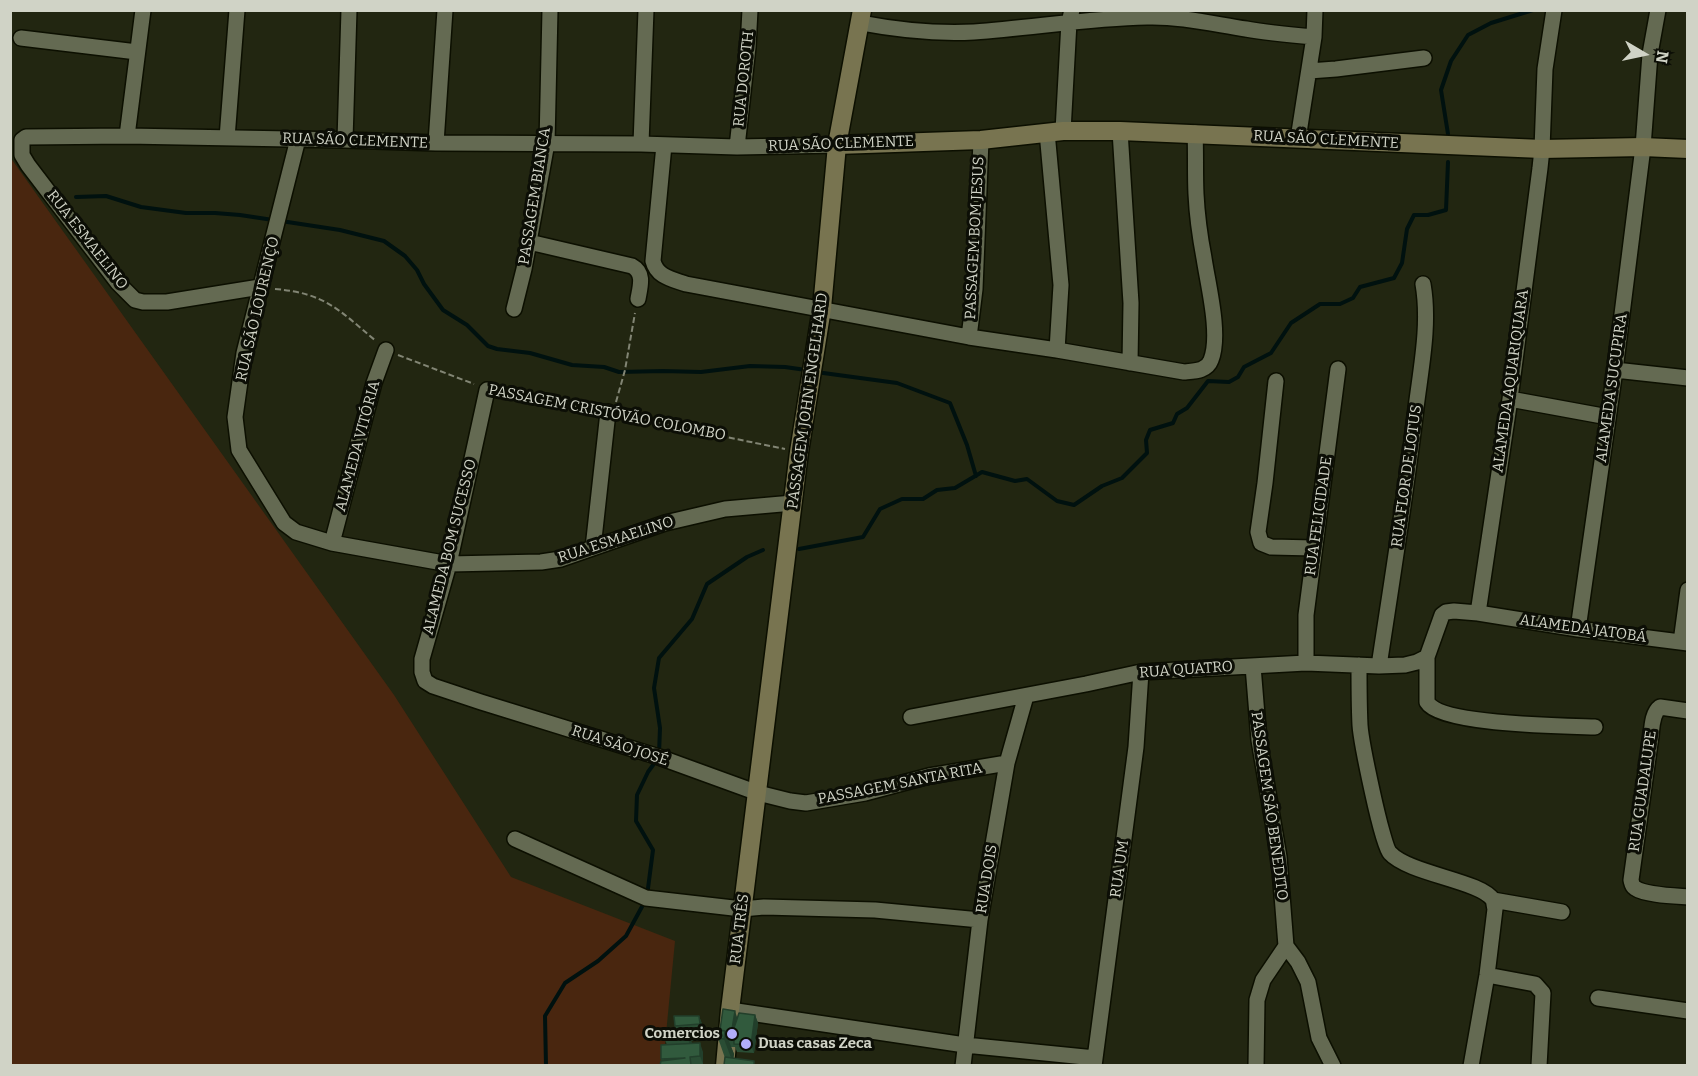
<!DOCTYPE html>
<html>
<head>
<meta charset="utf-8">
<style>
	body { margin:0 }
	#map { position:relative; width:1698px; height:1076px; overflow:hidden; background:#222611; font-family:Bitter,serif }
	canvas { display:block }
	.frame { position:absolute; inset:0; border:12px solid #d0d3c6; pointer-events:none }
	.north { position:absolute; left:1614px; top:24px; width:60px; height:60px; -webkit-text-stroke:4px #0c0e06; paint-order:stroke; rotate:99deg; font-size:16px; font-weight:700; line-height:24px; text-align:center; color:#d0d3c6 }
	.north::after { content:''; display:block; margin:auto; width:21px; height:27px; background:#d0d3c6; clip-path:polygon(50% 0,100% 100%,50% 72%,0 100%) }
</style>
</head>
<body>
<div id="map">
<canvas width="1698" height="1076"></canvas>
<div class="frame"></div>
<div class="north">N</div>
</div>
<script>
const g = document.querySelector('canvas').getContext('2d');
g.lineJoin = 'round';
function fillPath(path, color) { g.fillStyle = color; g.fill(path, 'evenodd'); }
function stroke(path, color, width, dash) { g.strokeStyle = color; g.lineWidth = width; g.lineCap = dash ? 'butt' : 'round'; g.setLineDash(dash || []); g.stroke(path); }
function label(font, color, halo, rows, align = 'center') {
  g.font = font + ' Bitter,serif'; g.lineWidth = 6; g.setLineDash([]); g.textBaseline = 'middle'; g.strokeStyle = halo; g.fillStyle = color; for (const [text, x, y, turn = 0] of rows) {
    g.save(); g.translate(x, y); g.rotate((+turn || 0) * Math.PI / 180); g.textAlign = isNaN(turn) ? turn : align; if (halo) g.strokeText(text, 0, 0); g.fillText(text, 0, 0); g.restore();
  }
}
fillPath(new Path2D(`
	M10,157L394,695L511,877L675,941L663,1065H11Z`), '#49260f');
stroke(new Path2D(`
	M1448,134L1441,90L1451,61L1468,35L1491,23L1533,10
	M76,197L106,196L141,207L186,213H215L240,215L273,220
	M281,221L340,230L384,241L405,256L417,270L424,284L443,310L467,325L488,346L497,349L530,353L572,365L604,367L619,372L663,371L701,372L750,366L785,367L806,370
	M816,372L897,383L950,403L967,445L976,476
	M799,549L863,537L880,509L902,499H923L937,490L955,488L982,472L1015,481L1027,479L1057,501L1074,505L1102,486L1122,478L1147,453L1146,440L1150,430L1173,423L1177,414L1187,408L1208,381L1229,382L1238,377L1244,367L1271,353L1291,323L1320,304H1340L1353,298L1360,287L1394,278L1402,263L1407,229L1414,215H1428L1446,210L1448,162
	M659,754L660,728L654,688L659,658L692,619L707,584L747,557L763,550
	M647,896L653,850L636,821L637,795L648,772L656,761
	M546,1066L545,1016L565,983L598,961L626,936L644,903`), '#00110f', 4);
const street = new Path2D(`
	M861,23C898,30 936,34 974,32C1032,28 1089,18 1147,17C1180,16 1213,24 1246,29C1268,33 1291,35 1314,37
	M21,38L137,52
	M1309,71L1336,69L1424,58
	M1063,131L1069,22L1072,10
	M1120,131L1131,303L1130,363
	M1047,132L1061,285L1057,350
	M127,136L143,10
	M227,138L237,10
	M298,139L244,353L235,417L239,450L284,523L296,532L332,543L449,564L541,562L561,559L665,523L725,509L793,503
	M1298,139L1314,37L1315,10
	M345,140L349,10
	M436,143L445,10
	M641,144L646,10
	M664,145L653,261C657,277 672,279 686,284L969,337L1057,350L1184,372C1195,371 1207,371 1211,360C1221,335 1208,285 1204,258C1200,237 1197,215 1196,194C1195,174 1196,153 1195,133
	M737,147L748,47L750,10
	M529,242L632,266C645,273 640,287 638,299
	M260,287L167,302H143L135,300L118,283L28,165L22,155V140L26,137L127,136L345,140L436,143L641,144L737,147L837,145
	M514,309L524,269L547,143L550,10
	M969,337L975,289L981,140
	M1615,370L1688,378
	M1276,381L1265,483L1258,532L1261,543L1271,547L1314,548
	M487,390L449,564L422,659V672L425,681L433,686L481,702L659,757L758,793L790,801L806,803L865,793L929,776L1007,763
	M1510,399L1608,417
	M332,543L374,383L386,350
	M593,548L608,412
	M1478,613L1510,399L1540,168L1542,149L1545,69L1554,10
	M1578,629L1615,370L1643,147L1650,54L1658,10
	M1681,642L1688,590
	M1306,663V615L1338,369
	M1359,665C1359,685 1359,705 1360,725C1361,741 1382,845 1390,853C1409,874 1482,881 1493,900C1494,902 1494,906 1495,909L1487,975L1471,1066
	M1253,666L1259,740L1279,857L1286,946L1263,980L1257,1000L1256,1066
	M1379,666C1392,580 1406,494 1416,408C1421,367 1430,324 1423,284
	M1688,711L1660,707C1652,713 1652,727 1651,736L1631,880C1632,884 1632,886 1635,888C1645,895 1675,896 1688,897
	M911,717L1086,684L1141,672L1306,663L1379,666L1405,665L1417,662L1427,657
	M1595,727C1566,726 1440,725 1427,702V657L1442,615L1446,612L1454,611L1478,613L1578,629L1688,643
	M515,839L646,898L742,909L764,907L875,910L980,920
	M1493,900L1562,912
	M1286,946L1298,962L1308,982L1319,1038L1333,1066
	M1487,975L1535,984L1543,993L1539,1066
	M1598,998L1688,1011
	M730,1010L965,1045L1095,1058
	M963,1066L980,920L1007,763L1026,696
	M1094,1066L1136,747L1141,672`);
const secondary = new Path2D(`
	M837,145L981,140L1063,131H1120L1542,149L1643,147L1688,149
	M725,1066L730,1010L799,452L822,308L837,145L862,10`);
stroke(street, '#0c0f00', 18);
stroke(secondary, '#0c0f00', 21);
stroke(new Path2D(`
	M275,289C325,293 339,310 376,341
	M398,355L474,384
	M499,392L594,410
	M616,402L625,370L635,313
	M623,416L785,449`), '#828574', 2, [6, 3]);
stroke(street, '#646a52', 15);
stroke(secondary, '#787450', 18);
fillPath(new Path2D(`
	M755,1015L758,1023L754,1053L737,1052L735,1047H731L734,1054L733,1058H725L718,1038L720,1030L737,1019Z
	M699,1016L705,1032L706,1040L691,1041L692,1044L703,1052V1064L693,1065H660L662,1061L661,1059L667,1045L665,1040L677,1031L675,1026Z`), '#2a4d34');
fillPath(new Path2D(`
	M735,1011L739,1023L734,1044L731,1035Z
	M755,1015L758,1023L754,1053L751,1045Z
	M699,1016L705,1032L706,1040L700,1024Z
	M688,1031L692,1043V1051L688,1039Z
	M725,1031L734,1054L733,1063L724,1039Z
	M700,1043L703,1052V1064L700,1056Z`), '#223f2b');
const building = new Path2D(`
	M723,1009L735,1011L731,1035H726L725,1031L720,1030Z
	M739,1013L755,1015L751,1045L734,1044V1028Z
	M674,1016H699L700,1024L675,1026Z
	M718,1030L725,1031L724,1039L718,1038Z
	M666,1031H688V1039L665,1040Z
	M700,1043V1056L690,1057L691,1065H660L661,1061L685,1058L661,1059V1045Z
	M725,1057L754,1061V1065H724Z`);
fillPath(building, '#315a3d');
stroke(building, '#223f2b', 1.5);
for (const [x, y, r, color] of [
	[732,1034,6,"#b2adfa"],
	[746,1044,6,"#b2adfa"]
]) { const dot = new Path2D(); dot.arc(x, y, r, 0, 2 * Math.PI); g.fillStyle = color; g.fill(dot); stroke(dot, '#0c0e06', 2); }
label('15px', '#d0d3c6', '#0c0e06', [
	["RUA DOROTH",744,79,-84],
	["RUA SÃO CLEMENTE",1326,140,3],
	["RUA SÃO CLEMENTE",355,141,2],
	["RUA SÃO CLEMENTE",841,144,-2],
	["PASSAGEM BIANCA",535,196,-81],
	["PASSAGEM BOM JESUS",975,238,-87],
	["RUA ESMAELINO",87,240,52],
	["RUA SÃO LOURENÇO",258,309,-77],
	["ALAMEDA AQUARIQUARA",1511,381,-82],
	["ALAMEDA SUCUPIRA",1612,388,-82],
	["PASSAGEM JOHN ENGELHARD",808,401,-82],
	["PASSAGEM CRISTÓVÃO COLOMBO",607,413,11],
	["ALAMEDA VITÓRIA",358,446,-75],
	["RUA FLOR DE LOTUS",1407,476,-82],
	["RUA FELICIDADE",1319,516,-82],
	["RUA ESMAELINO",616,540,-18],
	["ALAMEDA BOM SUCESSO",450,547,-76],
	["ALAMEDA JATOBÁ",1583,629,8],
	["RUA QUATRO",1186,670,-4],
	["RUA SÃO JOSÉ",620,746,18],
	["PASSAGEM SANTA RITA",900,784,-11],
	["RUA GUADALUPE",1643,791,-82],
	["PASSAGEM SÃO BENEDITO",1269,806,82],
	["RUA UM",1120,869,-82],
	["RUA DOIS",987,879,-81],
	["RUA TRÊS",740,929,-83]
]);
label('bold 15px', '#d0d3c6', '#0c0e06', [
	["Comercios",720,1034],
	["Duas casas Zeca",758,1044,"left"]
], 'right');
</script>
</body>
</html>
